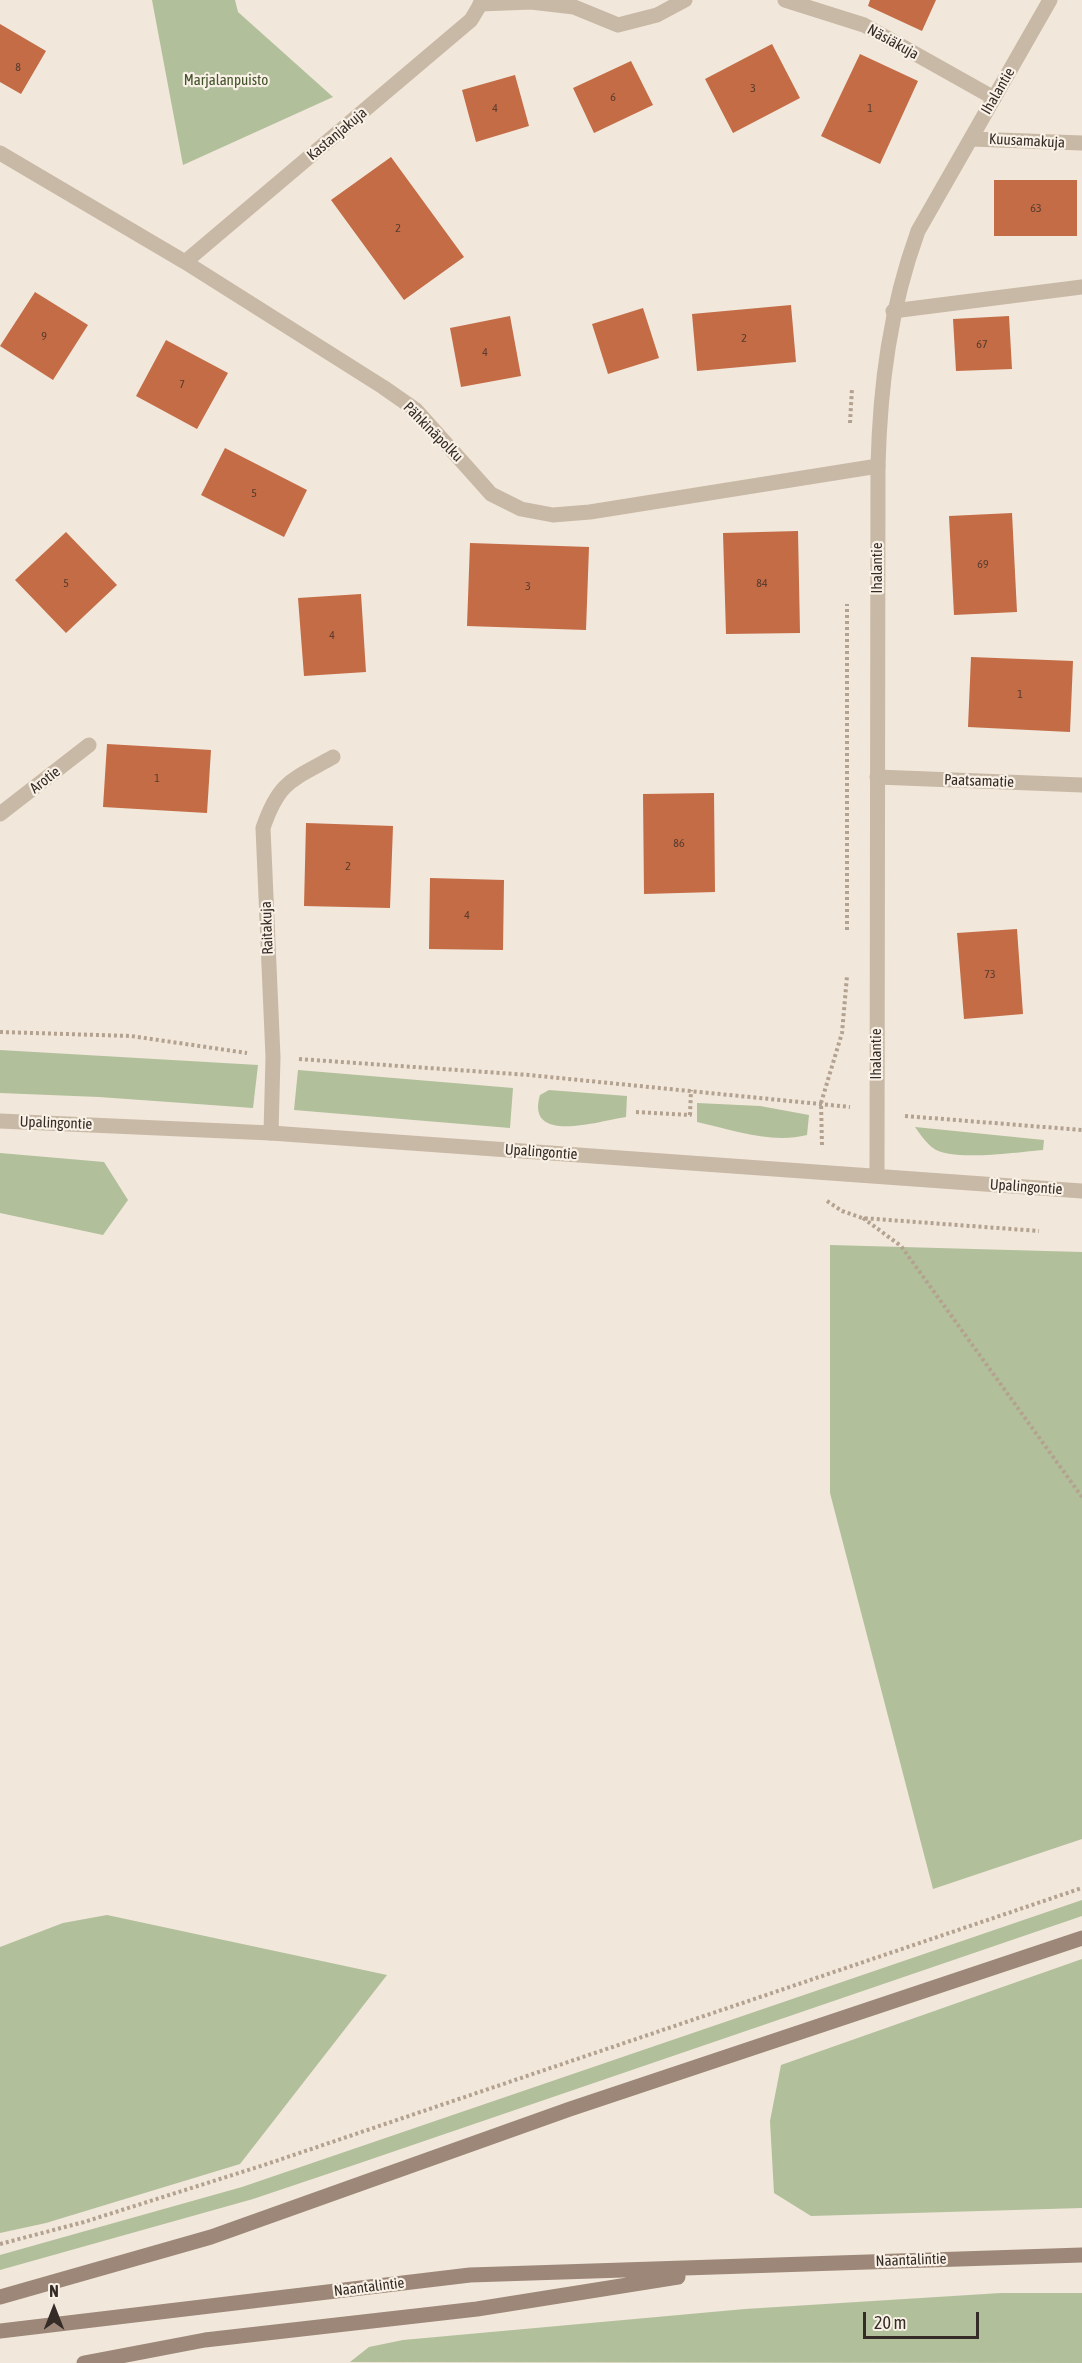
<!DOCTYPE html>
<html>
<head>
<meta charset="utf-8">
<style>
	body { margin:0 }
	#map { position:relative; width:1082px; height:2363px; overflow:hidden; background:#f1e7da; font-family:"Asap Condensed",sans-serif }
	canvas { display:block }
	.north { position:absolute; left:24px; top:2279px; width:60px; height:60px; -webkit-text-stroke:4px #f9f1e6; paint-order:stroke; rotate:0deg; font-size:16px; font-weight:700; line-height:24px; text-align:center; color:#352c27 }
	.north::after { content:''; display:block; margin:auto; width:21px; height:27px; background:#352c27; clip-path:polygon(50% 0,100% 100%,50% 72%,0 100%) }
	.scale { position:absolute; left:863px; top:2312px; width:116px; height:27px; box-sizing:border-box; border:3px solid #352c27; border-top:0; padding-left:8px; font-size:18px; line-height:21px; white-space:nowrap; color:#352c27; -webkit-text-stroke:4px #f9f1e6; paint-order:stroke }
</style>
</head>
<body>
<div id="map">
<canvas width="1082" height="2363"></canvas>
<div class="north">N</div>
<div class="scale">20 m</div>
</div>
<script>
const g = document.querySelector('canvas').getContext('2d');
g.lineJoin = 'round';
function fillPath(path, color) { g.fillStyle = color; g.fill(path, 'evenodd'); }
function stroke(path, color, width, dash) { g.strokeStyle = color; g.lineWidth = width; g.lineCap = dash ? 'butt' : 'round'; g.setLineDash(dash || []); g.stroke(path); }
function label(font, color, halo, rows, align = 'center') {
  g.font = font + ' "Asap Condensed",sans-serif'; g.lineWidth = 4.5; g.setLineDash([]); g.textBaseline = 'middle'; g.strokeStyle = halo; g.fillStyle = color; for (const [text, x, y, turn = 0] of rows) {
    g.save(); g.translate(x, y); g.rotate((+turn || 0) * Math.PI / 180); g.textAlign = isNaN(turn) ? turn : align; if (halo) g.strokeText(text, 0, 0); g.fillText(text, 0, 0); g.restore();
  }
}
fillPath(new Path2D(`
	M152,0H235L238,12L333,97L183,165Z
	M0,1050L258,1065L253,1108L99,1097L0,1093Z
	M298,1070L513,1088L510,1128L294,1110Z
	M549,1090L627,1096L626,1117C599,1121 525,1145 540,1095Z
	M697,1103L760,1106L809,1115L807,1135C771,1144 733,1130 697,1122Z
	M915,1127L1044,1140L1043,1150C1019,1152 951,1162 933,1148C926,1143 920,1134 915,1127Z
	M0,1153L104,1162L128,1200L103,1235L0,1213Z
	M830,1245L1082,1252V1839L933,1889L830,1493Z
	M1082,1900V1916L360,2163L253,2199L0,2270V2255L242,2187Z
	M107,1915L387,1975L240,2164L46,2223L0,2233V1947L63,1923Z
	M1082,1959V2208L811,2216L774,2193L770,2121L781,2065Z
	M1001,2293H1082V2363L350,2362L369,2347L403,2340L745,2309Z`), '#b1bf9b');
fillPath(new Path2D(`
	M870,0H936L922,31L868,6Z
	M0,24L46,51L21,94L0,82Z
	M772,44L800,98L733,133L705,79Z
	M860,54L918,81L880,164L821,136Z
	M631,61L653,105L594,133L573,88Z
	M515,75L529,126L476,142L462,90Z
	M391,157L464,257L404,300L331,200Z
	M994,180H1077V236H994Z
	M35,292L88,325L53,380L0,346Z
	M791,305L796,362L697,371L692,314Z
	M643,308L659,358L608,374L592,324Z
	M510,316L521,376L461,387L450,328Z
	M1009,316L1012,369L956,371L953,319Z
	M166,340L228,373L197,429L136,396Z
	M225,448L307,490L284,537L201,495Z
	M1012,513L1017,612L954,615L949,516Z
	M798,531L800,633L726,634L723,533Z
	M66,532L117,585L66,633L15,580Z
	M470,543L589,547L586,630L467,626Z
	M361,594L366,672L304,676L298,598Z
	M971,657L1073,661L1070,732L968,727Z
	M107,744L211,750L207,813L103,807Z
	M714,793L715,892L644,894L643,794Z
	M306,823L393,826L390,908L304,906Z
	M430,878L504,880L503,950L429,949Z
	M1017,929L1023,1014L964,1019L957,933Z`), '#c36c46');
stroke(new Path2D(`
	M850,423L852,388
	M847,930V604
	M0,1032L131,1036L247,1053
	M299,1059L529,1075L850,1107
	M636,1112L690,1115L691,1090
	M905,1116L1082,1130
	M822,1145L821,1103L842,1033L847,976
	M827,1201L842,1211L862,1218L1039,1231
	M863,1218L901,1246L1082,1497
	M0,2244L84,2222L264,2165L1082,1888`), '#b4a291', 4, [3, 3]);
stroke(new Path2D(`
	M480,4L531,2L574,7L618,25L657,15L685,0
	M893,311L1082,287`), '#c8b8a6', 15);
stroke(new Path2D(`
	M785,0L864,25L994,98
	M971,139L1082,143
	M0,153L185,262L383,387L416,410L491,494L521,509L553,515L590,512L878,466
	M185,262L471,20L483,0
	M877,777L1082,785
	M0,814L89,745
	M271,1133L273,1057L263,828C279,781 292,780 333,757`), '#c8b8a6', 15);
stroke(new Path2D(`
	M0,1121L271,1133L1082,1191
	M877,1176L878,466C880,385 890,308 918,231L1050,0`), '#c8b8a6', 15);
stroke(new Path2D(`
	M0,2297L211,2237L570,2109L1082,1938
	M0,2331L470,2275L1082,2255
	M84,2363L205,2340L477,2309L678,2277`), '#9c8778', 15);
label('12px', '#583c2f', null, [
	["8",18,67],
	["3",753,88],
	["6",613,97],
	["4",495,108],
	["1",870,108],
	["63",1036,208],
	["2",398,228],
	["9",44,336],
	["2",744,338],
	["67",982,344],
	["4",485,352],
	["7",182,384],
	["5",254,493],
	["69",983,564],
	["5",66,583],
	["84",762,583],
	["3",528,586],
	["4",332,635],
	["1",1020,694],
	["1",157,778],
	["86",679,843],
	["2",348,866],
	["4",467,915],
	["73",990,974]
]);
label('15px', '#352c27', '#f9f1e6', [
	["Näsiäkuja",893,42,29],
	["Ihalantie",998,91,-60],
	["Kastanjakuja",337,134,-40],
	["Kuusamakuja",1027,141,3],
	["Pähkinäpolku",433,432,45],
	["Ihalantie",877,568,-90],
	["Arotie",45,780,-38],
	["Paatsamatie",979,781,2],
	["Raitakuja",267,928,-92],
	["Ihalantie",876,1054,-90],
	["Upalingontie",56,1123,2],
	["Upalingontie",541,1152,4],
	["Upalingontie",1026,1187,4],
	["Naantalintie",911,2260,-2],
	["Naantalintie",369,2287,-7]
]);
label('15px', '#42522b', '#f9f1e6', [
	["Marjalanpuisto",226,80]
]);
</script>
</body>
</html>
